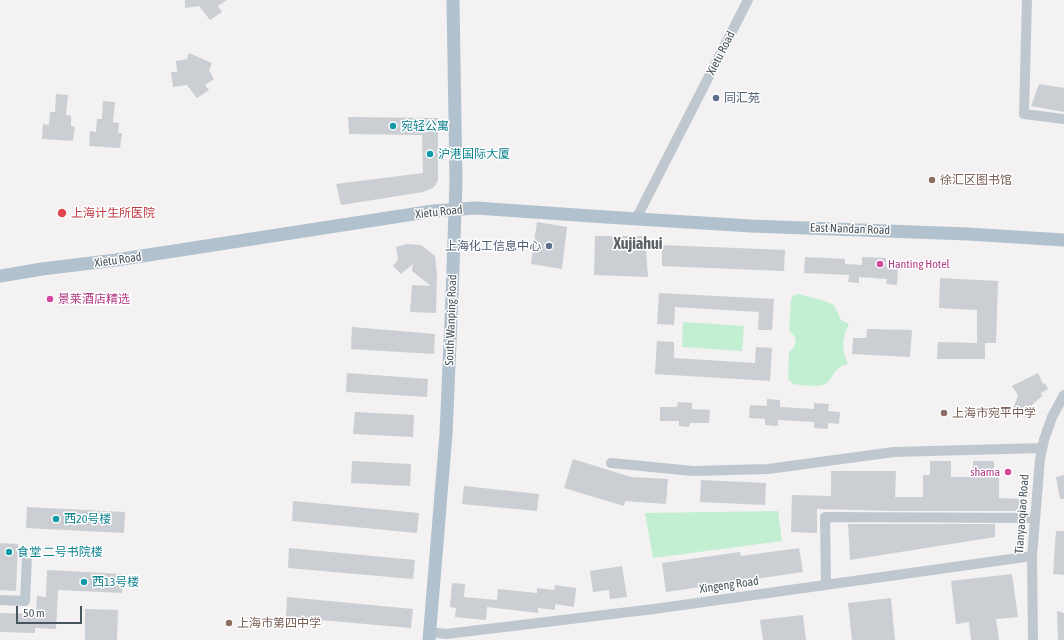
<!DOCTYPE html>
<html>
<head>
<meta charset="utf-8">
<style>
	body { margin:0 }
	#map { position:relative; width:1064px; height:640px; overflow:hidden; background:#f3f1f1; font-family:"Asap Condensed",sans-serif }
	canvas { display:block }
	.scale { position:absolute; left:16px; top:606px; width:66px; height:18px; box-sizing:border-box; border:2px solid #49555e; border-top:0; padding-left:5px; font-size:12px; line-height:14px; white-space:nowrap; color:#49555e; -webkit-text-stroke:3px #fff; paint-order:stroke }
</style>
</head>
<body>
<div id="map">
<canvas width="1064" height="640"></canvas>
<div class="scale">50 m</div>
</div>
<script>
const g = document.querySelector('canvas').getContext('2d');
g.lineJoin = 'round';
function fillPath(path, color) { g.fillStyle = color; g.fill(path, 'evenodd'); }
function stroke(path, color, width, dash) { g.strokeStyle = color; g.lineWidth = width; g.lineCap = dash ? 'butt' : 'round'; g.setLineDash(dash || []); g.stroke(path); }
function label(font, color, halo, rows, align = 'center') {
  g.font = font + ' "Asap Condensed","Noto Sans SC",sans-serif'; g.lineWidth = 3; g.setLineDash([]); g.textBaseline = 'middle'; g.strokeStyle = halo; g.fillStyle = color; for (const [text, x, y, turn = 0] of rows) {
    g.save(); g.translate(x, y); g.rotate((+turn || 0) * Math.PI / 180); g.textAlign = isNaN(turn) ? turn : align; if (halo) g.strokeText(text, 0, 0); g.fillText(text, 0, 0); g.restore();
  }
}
fillPath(new Path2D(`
	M798,294L825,301L834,305L841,320L849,324C842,337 841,350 848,364C833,366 833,383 822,385C813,387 802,385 793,384L788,379L789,352L794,347L796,341L794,336L789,330L791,300L793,296Z
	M683,322L744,326L742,351L682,347Z
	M778,511L782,541L653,558L645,513Z`), '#c2eed1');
fillPath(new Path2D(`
	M185,0H227L218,6L222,12L210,20L199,6L185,8Z
	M189,53L212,63L209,70L214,79L205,85L209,90L197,98L187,85L173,87L171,72H177L176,61L187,59Z
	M1039,84L1064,88V112L1031,106Z
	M56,94L68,95L66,115L71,116V126L75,127L73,141L42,139L43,124L49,125L50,112H55Z
	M103,101L115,102L113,122L119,123L118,133H122L120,148L89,146L90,131L96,132L97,119H102Z
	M348,117L438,118V180L436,184L433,188L423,192L341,205L336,184L423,173L422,135L349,134Z
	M537,222L567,227L562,269L531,264Z
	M595,236H645L648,277L594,275Z
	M407,244L421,245L435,256L437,274L436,313L410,312L412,285L431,286L412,271L413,264L401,274L393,266L398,260L396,247Z
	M662,245L785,250L784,271L662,266Z
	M805,257L845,259V264L862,265V257L886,258V267H898L897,285L886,284L887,279L859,277V283L848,282L849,275L804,273Z
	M940,278L998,281L996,343H985V359H937L938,342L977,343V310L939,308Z
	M659,293L774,299L772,330H758L759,312L675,307L674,325L657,324Z
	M352,327L435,334L434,354L351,349Z
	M867,329L912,330L910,357L852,354L853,338H866Z
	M657,341L674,342V358L755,363L756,347L772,348L770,381L655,374Z
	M347,373L428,379L427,397L346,392Z
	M1038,373L1043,384L1045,383L1048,389L1041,393L1042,396L1032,405L1027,418L1012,412L1018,395L1012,386Z
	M767,399L780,400V407L814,409V403L829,404L828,411L840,412L839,424L828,423V429L814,428V422L778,420V426L765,425V419L749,418L750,405L767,406Z
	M678,402L692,403V409L710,410L709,423H690L689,427L679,426V421H660V407H677Z
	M355,412L414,415L413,437L353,434Z
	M573,459L631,477L668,479L666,504L625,501L624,506L564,488Z
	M352,461L411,464L410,486L351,483Z
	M930,461H951V477H973V461H994V476H999V498L1020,499V511H896L817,509V533L791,532L792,495L831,496V471H896L895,497H923V475H930Z
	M1064,475V499H1060L1056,477Z
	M701,480L766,483L765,505L700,502Z
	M464,486L539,494L537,511L462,504Z
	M293,501L419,513L417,533L292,521Z
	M27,507L125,512L124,533L26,528Z
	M848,524H995V537L850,560Z
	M1056,531H1064V575L1053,574Z
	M0,543L18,544L16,591L0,590Z
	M289,548L415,560L413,579L288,568Z
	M799,548L803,572L666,592L662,563L740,552L741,556Z
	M622,566L627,597L610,599L609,590L593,592L590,571Z
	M47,570L123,574L122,593L58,590L56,629L35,628V633L0,632V613L36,614L37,596L46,597Z
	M1012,574L1018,617L996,619L999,640H971L969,622L956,624L951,581Z
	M452,583L465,584L464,597L497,600L498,589L537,593V588L554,590L555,585L576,588L574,607L555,604V610L538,608V613L487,607L486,620L455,617L456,608L450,607Z
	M287,597L413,609L411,628L286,617Z
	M891,598L895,640H852L848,603Z
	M85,609L118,610L117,640H85Z
	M1057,611L1064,613V640H1058Z
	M803,615L806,640H763L760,620Z`), '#cbced3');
stroke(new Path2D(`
	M1027,0L1024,114L1064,119
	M636,219L748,0
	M611,463L693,471L768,469L894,452L1042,448
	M826,585L825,517L1034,518
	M0,600L25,601L27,557
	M430,632L446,634L654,609L1032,556
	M1033,640L1032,556L1040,459L1044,440L1052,417L1064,395`), '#bfc8cf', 10);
stroke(new Path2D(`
	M0,276L42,269L116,260L433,211L476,208L606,217L751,226L968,234L1064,240
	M429,640L446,434L452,297L456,182L453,0`), '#b2c1ce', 13);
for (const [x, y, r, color] of [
	[716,98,4,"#5c6f8a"],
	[393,126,4,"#0f9aa8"],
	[430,154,4,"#0f9aa8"],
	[932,180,4,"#8d6e63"],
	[62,213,5,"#e0444e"],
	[549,246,4,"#5c6f8a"],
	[880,264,4,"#d1479c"],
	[50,299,4,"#d1479c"],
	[944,413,4,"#8d6e63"],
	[1008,472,4,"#d1479c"],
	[56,519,4,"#0f9aa8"],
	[9,552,4,"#0f9aa8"],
	[84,582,4,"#0f9aa8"],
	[229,623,4,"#8d6e63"]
]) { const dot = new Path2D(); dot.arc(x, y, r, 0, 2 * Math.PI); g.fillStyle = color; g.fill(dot); stroke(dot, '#fff', 1.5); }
label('12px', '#49555e', '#fff', [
	["Xietu Road",721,53,-63],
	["Xietu Road",439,212,-6],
	["East Nandan Road",850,229,2],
	["Xietu Road",118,260,-8],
	["South Wanping Road",451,320,-88],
	["Tianyaoqiao Road",1022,514,-86],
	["Xingeng Road",729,585,-8]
]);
label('12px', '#4e5e75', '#fff', [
	["同汇苑",724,98],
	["上海化工信息中心",541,246,"right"]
], 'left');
label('12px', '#0d838f', '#fff', [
	["宛轻公寓",401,126],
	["沪港国际大厦",438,154],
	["西20号楼",64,519],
	["食堂 二号书院楼",17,552],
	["西13号楼",92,582]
], 'left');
label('12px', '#785e54', '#fff', [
	["徐汇区图书馆",940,180],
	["上海市宛平中学",952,413],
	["上海市第四中学",237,623]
], 'left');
label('12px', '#be3a42', '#fff', [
	["上海计生所医院",71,213]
], 'left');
label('12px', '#b23c85', '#fff', [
	["Hanting Hotel",888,264],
	["景莱酒店精选",58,299],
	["shama",1000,472,"right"]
], 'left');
label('bold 16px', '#5d6165', '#fff', [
	["Xujiahui",638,244]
]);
</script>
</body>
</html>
